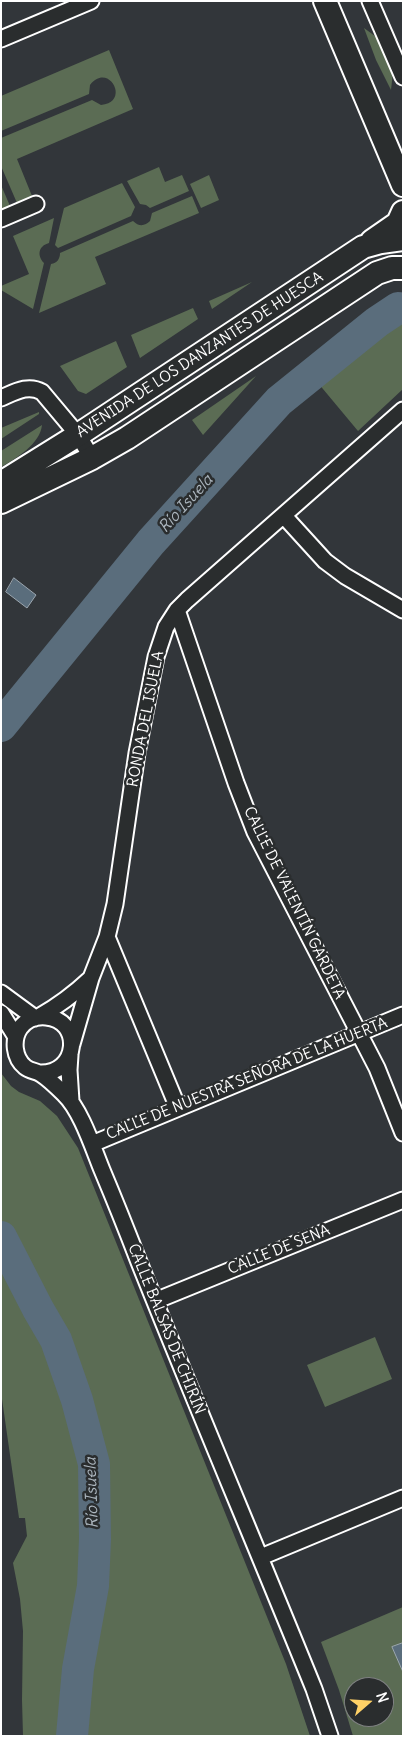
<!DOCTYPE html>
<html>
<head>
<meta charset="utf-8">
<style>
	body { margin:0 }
	#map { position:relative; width:404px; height:1737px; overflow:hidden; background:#32363a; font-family:Delius,sans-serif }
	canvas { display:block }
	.frame { position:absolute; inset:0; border:2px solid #fff; pointer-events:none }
	.north { position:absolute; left:344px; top:1677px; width:50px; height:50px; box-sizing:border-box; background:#2a2d2e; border:1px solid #7f8182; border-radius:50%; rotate:71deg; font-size:14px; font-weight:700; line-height:20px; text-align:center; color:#fff }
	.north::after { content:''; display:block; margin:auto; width:18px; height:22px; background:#ffd166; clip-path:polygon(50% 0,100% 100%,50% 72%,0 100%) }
</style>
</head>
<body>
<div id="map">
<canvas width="404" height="1737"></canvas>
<div class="frame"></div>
<div class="north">N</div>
</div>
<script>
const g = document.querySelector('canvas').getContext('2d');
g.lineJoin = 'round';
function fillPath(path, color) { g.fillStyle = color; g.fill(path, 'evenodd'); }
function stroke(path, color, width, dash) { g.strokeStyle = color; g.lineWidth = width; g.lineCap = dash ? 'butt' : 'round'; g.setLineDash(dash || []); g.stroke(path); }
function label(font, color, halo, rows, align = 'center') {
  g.font = font + ' Delius,sans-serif'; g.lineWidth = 5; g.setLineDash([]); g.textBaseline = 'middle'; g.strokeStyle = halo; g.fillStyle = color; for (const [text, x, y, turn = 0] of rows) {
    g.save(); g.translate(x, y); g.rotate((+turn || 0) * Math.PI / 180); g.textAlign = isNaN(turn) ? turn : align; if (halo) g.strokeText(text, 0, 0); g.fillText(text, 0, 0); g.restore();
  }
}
fillPath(new Path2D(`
	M364,28L379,39L393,72L391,90L376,60Z
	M109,50L133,109L17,159L32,196L17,203L1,166V138L92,100L101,105C131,103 109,61 90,85L89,94L1,131V96Z
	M159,167L165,182L182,175L189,191L150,208L146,205L140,204L127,181Z
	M209,175L219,200L201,208L190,184Z
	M122,183L135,207L131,216L58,248L55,245L64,208Z
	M1,185L10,206L1,210Z
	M192,196L199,213L95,257L106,284L39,313L51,264C57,263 60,259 60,253L133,221C139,227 145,226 150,221L152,213Z
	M54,218L49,243C38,246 37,256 44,263L33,309L1,290V286L29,274L13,236Z
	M252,282L212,309L209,301Z
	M193,308L198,319L140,358L131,335Z
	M403,315V389L358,431L318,383Z
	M116,341L127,367L86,394L78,391L60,366Z
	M256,376L203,435L192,420Z
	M39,412V414L1,439V428Z
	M42,425C40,444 17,458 1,467V451Z
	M1,1073L11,1086L19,1092L40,1101L57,1116L78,1148L286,1664L310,1736H23L22,1700L23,1631L20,1599L13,1563L27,1536L25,1518H19L1,1392Z
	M375,1337L392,1379L325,1407L307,1365Z
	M403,1607V1736H353L339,1690L321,1642ZM354,1687H384V1717H354Z`), '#5b6c54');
const water = new Path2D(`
	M14,578L36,595L27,608L6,592Z
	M403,1643V1672L392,1647Z`);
fillPath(water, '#5a6d7c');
stroke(water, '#9ca7b0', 1);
stroke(new Path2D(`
	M1,726L151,542L279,401L377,322L398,308
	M1,1237L38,1309L56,1340L77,1400L94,1464L95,1539L93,1586L78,1669L72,1736`), '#5a6d7c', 32);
const street = new Path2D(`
	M370,1L403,77
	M1,39L91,1
	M1,219L36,204
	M1,398C15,392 28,384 42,392L78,435L92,458
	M284,516L325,561L345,576L403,610
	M177,610L236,783L255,832L377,1068L403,1133
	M107,937L178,1108
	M1,993L35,1018
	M1,1013L16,1037
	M40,1016C58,1006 74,994 90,979
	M72,1044L91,978L107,937L115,904L137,753L156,657L166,627L177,610L187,600L403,410
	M70,1055L69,1070L71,1101
	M39,1073C79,1075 83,1020 46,1017C36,1016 26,1020 20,1028C12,1040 14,1058 25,1067C30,1071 36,1071 41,1074C49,1079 57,1087 64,1094C81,1110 93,1148 102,1170C115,1201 127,1231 139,1262C196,1405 256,1546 314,1689L330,1736
	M92,1144L403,1015
	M155,1301L403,1200
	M261,1557L403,1498`);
const primary = new Path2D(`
	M325,1L403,185
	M372,241L398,223L403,212
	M1,483L78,435L363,247L381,242L403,239
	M1,502L92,458L127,438L377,273L392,268H403`);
stroke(street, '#fff', 19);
stroke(primary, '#fff', 26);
stroke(street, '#2a2d2e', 15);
stroke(primary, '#2a2d2e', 22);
label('15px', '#fff', '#2a2d2e', [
	["AVENIDA DE LOS DANZANTES DE HUESCA",200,355,-33],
	["RONDA DEL ISUELA",146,719,-79],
	["CALLE DE VALENTÍN GARDETA",294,903,64],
	["CALLE DE NUESTRA SEÑORA DE LA HUERTA",247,1079,-22],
	["CALLE DE SENA",279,1250,-22],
	["CALLE BALSAS DE CHIRÍN",166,1329,68]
]);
label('italic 16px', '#acb6be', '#2a2d2e', [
	["Río Isuela",186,504,-48],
	["Río Isuela",92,1493,-92]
]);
</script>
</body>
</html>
